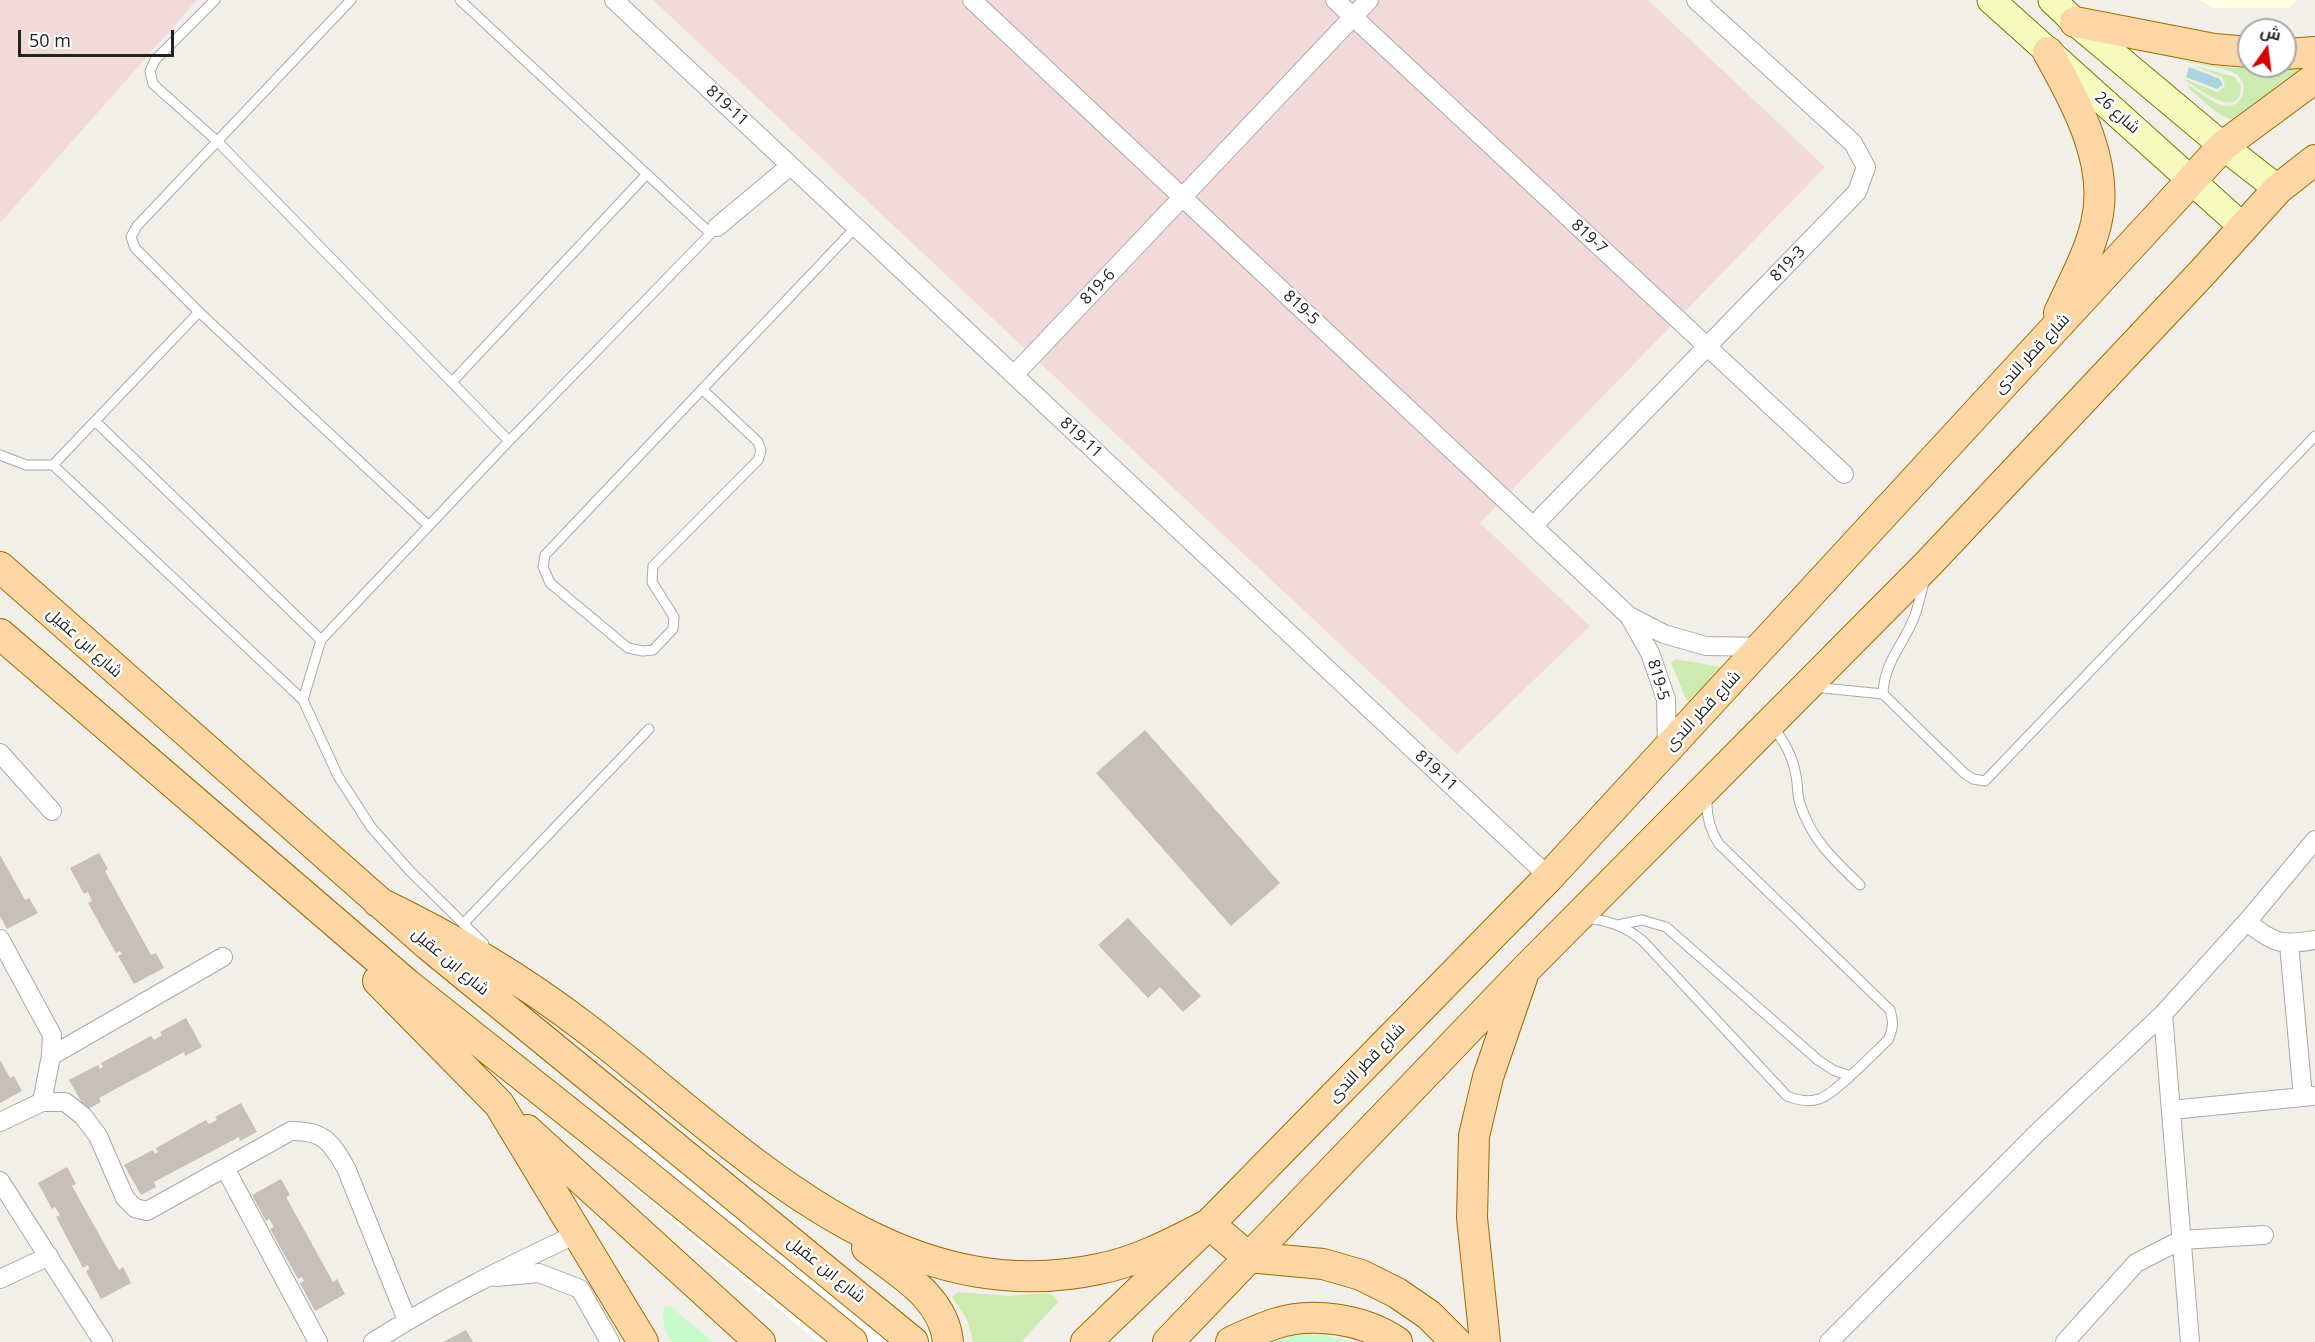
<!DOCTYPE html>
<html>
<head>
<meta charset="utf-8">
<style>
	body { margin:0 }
	#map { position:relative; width:2315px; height:1342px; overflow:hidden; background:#f2efe9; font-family:"Open Sans",Cairo,sans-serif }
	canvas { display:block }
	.north { position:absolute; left:2237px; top:18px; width:60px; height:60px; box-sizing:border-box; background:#fff; border:2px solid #a7a7a7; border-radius:50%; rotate:14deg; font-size:16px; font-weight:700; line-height:24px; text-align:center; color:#222 }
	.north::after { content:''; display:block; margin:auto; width:21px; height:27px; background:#d40000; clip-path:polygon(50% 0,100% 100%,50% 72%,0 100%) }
	.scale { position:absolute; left:18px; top:30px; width:156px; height:27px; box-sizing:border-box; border:3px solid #222; border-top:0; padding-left:8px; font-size:18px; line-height:21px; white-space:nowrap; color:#222; -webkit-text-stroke:4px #fff; paint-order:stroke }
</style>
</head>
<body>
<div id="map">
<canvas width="2315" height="1342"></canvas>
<div class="north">ش</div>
<div class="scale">50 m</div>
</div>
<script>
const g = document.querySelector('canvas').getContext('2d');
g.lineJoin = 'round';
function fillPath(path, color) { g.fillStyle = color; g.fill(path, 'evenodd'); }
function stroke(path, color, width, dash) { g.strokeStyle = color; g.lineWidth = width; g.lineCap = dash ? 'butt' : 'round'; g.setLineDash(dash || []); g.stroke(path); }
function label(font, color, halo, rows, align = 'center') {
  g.font = font + ' "Open Sans",Cairo,sans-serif'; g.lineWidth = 5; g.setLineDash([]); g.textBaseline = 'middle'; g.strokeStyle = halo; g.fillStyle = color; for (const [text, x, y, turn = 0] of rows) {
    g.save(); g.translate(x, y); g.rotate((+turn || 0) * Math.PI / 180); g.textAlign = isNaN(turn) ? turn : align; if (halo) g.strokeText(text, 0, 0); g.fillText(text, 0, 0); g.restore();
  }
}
fillPath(new Path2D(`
	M0,0H197L0,223Z
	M653,0H1648L1825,167L1480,523L1590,626L1457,754Z`), '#f2dad9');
fillPath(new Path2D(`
	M2200,0H2297L2290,8H2212Z`), '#ffffe5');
fillPath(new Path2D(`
	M2182,61L2237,68L2295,67L2300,72L2237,120C2219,119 2203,100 2189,89L2188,85C2199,91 2214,105 2226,106C2243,107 2250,85 2237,75C2227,67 2195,64 2182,61Z
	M2192,65L2235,77L2241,86C2241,122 2199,89 2186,81L2187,80L2217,92L2225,86L2222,77Z
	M1675,659L1721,667L1723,669L1691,701H1687L1671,663Z
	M958,1292L1009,1296L1046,1293L1054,1296L1058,1302L1021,1342H973L967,1319L952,1297Z`), '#cdebb0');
fillPath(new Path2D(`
	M670,1306L713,1342H672C665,1330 661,1322 664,1307Z
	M1298,1334L1323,1335L1352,1342H1270Z`), '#c8facc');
fillPath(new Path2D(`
	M2189,67L2220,79L2223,85L2217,89L2186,77Z`), '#aad3df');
fillPath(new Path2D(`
	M659,1112L938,1342H818L609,1167Z`), '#fff');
fillPath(new Path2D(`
	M1145,730L1280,883L1231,926L1096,773Z
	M99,853L108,869L105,871L151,955L156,953L164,968L134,984L118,956L122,954L120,951L116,953L88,903L92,901L88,892L84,894L70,868Z
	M0,855L25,900L29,898L38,913L7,929L0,916Z
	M1128,918L1201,996L1183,1012L1160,987L1148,998L1098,945Z
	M186,1018L202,1047L185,1056L184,1052L99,1098L101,1102L86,1110L69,1080L98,1065L100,1069L103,1067L101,1063L151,1036L154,1040L162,1035L160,1032Z
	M0,1060L10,1078L14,1076L22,1091L0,1103Z
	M241,1103L257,1132L240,1141L239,1137L154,1182L156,1187L141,1195L124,1165L153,1150L155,1154L158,1152L156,1148L206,1120L209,1124L217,1120L215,1117Z
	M67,1167L76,1184L72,1186L119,1270L123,1267L131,1283L101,1299L86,1271L89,1269L88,1265L83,1268L56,1217L60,1215L55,1207L52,1209L38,1183Z
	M281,1179L290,1195L286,1197L333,1282L337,1279L345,1294L315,1311L300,1283L304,1281L302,1277L298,1279L270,1229L274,1227L269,1219L266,1221L252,1195Z
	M466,1330L473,1342H443Z`), '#c7bfb8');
const lane = new Path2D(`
	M215,0L155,60L150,71L153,84L217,141L509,441
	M460,0L710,233
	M199,312L429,526
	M452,382L647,174
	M702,389L758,442L761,451L758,460L653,566L652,582L674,617L673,629L653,650L643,651L628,648L550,583L543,567L545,555L856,227
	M95,421L321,640
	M0,455L26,465H53L303,700L338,776L371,827L409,870L484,944
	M53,465L199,312L135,248L131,237L137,226L351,0
	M1813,687L1883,694L1964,773L1973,779L1985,781L2315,436
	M1883,694C1884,661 1905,643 1915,615C1919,604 1921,593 1924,582
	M303,700L321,640L509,441L717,227
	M1773,726C1784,742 1793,756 1796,776C1798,785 1797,795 1800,804C1812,840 1833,859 1860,885
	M1586,919C1608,919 1626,927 1643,941L1787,1096C1797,1100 1808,1103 1819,1099C1835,1094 1874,1053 1888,1040C1893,1029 1894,1022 1890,1010L1719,844C1709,829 1706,815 1707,798
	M463,924L649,729
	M1618,925L1642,920L1666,927L1818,1060L1833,1070L1850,1076`);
const street = new Path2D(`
	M614,0L1549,877
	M972,0L1629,616L1664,634L1706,646L1762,647
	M1335,0L1844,474
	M717,227L790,166
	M1014,375L1369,0
	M1533,526L1857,192L1866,167L1853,143L1696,0
	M1629,616L1650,653L1666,699L1667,749
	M0,753L52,811
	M2247,922C2275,943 2279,946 2315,940
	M0,939L52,1035L51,1056L42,1102
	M2289,944L2303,1097
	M2163,1014L2190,1342
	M51,1056L223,957
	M2171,1110L2313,1096
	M0,1122L42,1102H65L83,1116L98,1136L125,1198L135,1208L147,1211L291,1131C323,1130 331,1142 346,1168L407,1320
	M225,1168L318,1342
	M0,1181L103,1342
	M496,1277L539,1273L580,1289L610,1342
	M0,1279L49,1256
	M373,1342C439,1300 508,1266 579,1233
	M1829,1342L2037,1133L2163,1014L2251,917L2315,840
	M2065,1342L2136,1263L2181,1240L2264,1235`);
const secondary = new Path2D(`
	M1991,0L2243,227
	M2052,0L2075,22L2223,146L2278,189`);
const primary = new Path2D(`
	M2075,22L2214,49L2249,52
	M2048,52C2076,103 2111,164 2096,224C2089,254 2072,284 2059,313
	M2285,54L2315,52
	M0,567L428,945L913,1342
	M0,634L407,984L621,1154L852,1342
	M378,902C451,937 519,977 583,1026C735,1141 888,1314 1099,1269C1139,1261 1174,1242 1209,1224L1248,1257L1323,1264L1361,1275L1397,1293L1429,1315L1456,1342
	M378,981L499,1104L643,1342
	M527,1130L760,1342
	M867,1248C899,1273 944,1297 948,1342
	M1086,1342L1209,1224L1549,877L2223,146L2315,78
	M1168,1342L1525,970L1929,563L2201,274L2278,189L2315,160
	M1231,1342C1245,1335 1260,1329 1274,1324C1312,1311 1364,1319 1397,1342
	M1485,1342L1472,1218L1474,1136L1488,1077L1522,978`);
stroke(lane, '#a9a9a9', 11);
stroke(street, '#a9a9a9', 20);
stroke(secondary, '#707d05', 29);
stroke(primary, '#a06b00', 32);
stroke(lane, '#fff', 9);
stroke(street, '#fff', 18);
stroke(secondary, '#f7fabf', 27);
stroke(primary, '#fcd6a4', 30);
label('16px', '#222', '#fff', [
	["819-11",727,106,43],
	["شارع 26",2117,113,42],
	["819-7",1589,237,43],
	["819-3",1788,264,-46],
	["819-6",1098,287,-46],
	["819-5",1301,308,43],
	["شارع قطر الندى",2032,354,-47],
	["819-11",1081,438,43],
	["شارع ابن عقيل",84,643,42],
	["819-5",1658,680,74],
	["شارع قطر الندى",1703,711,-47],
	["819-11",1436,771,43],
	["شارع ابن عقيل",450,962,40],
	["شارع قطر الندى",1367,1063,-46],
	["شارع ابن عقيل",826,1270,39]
]);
</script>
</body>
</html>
